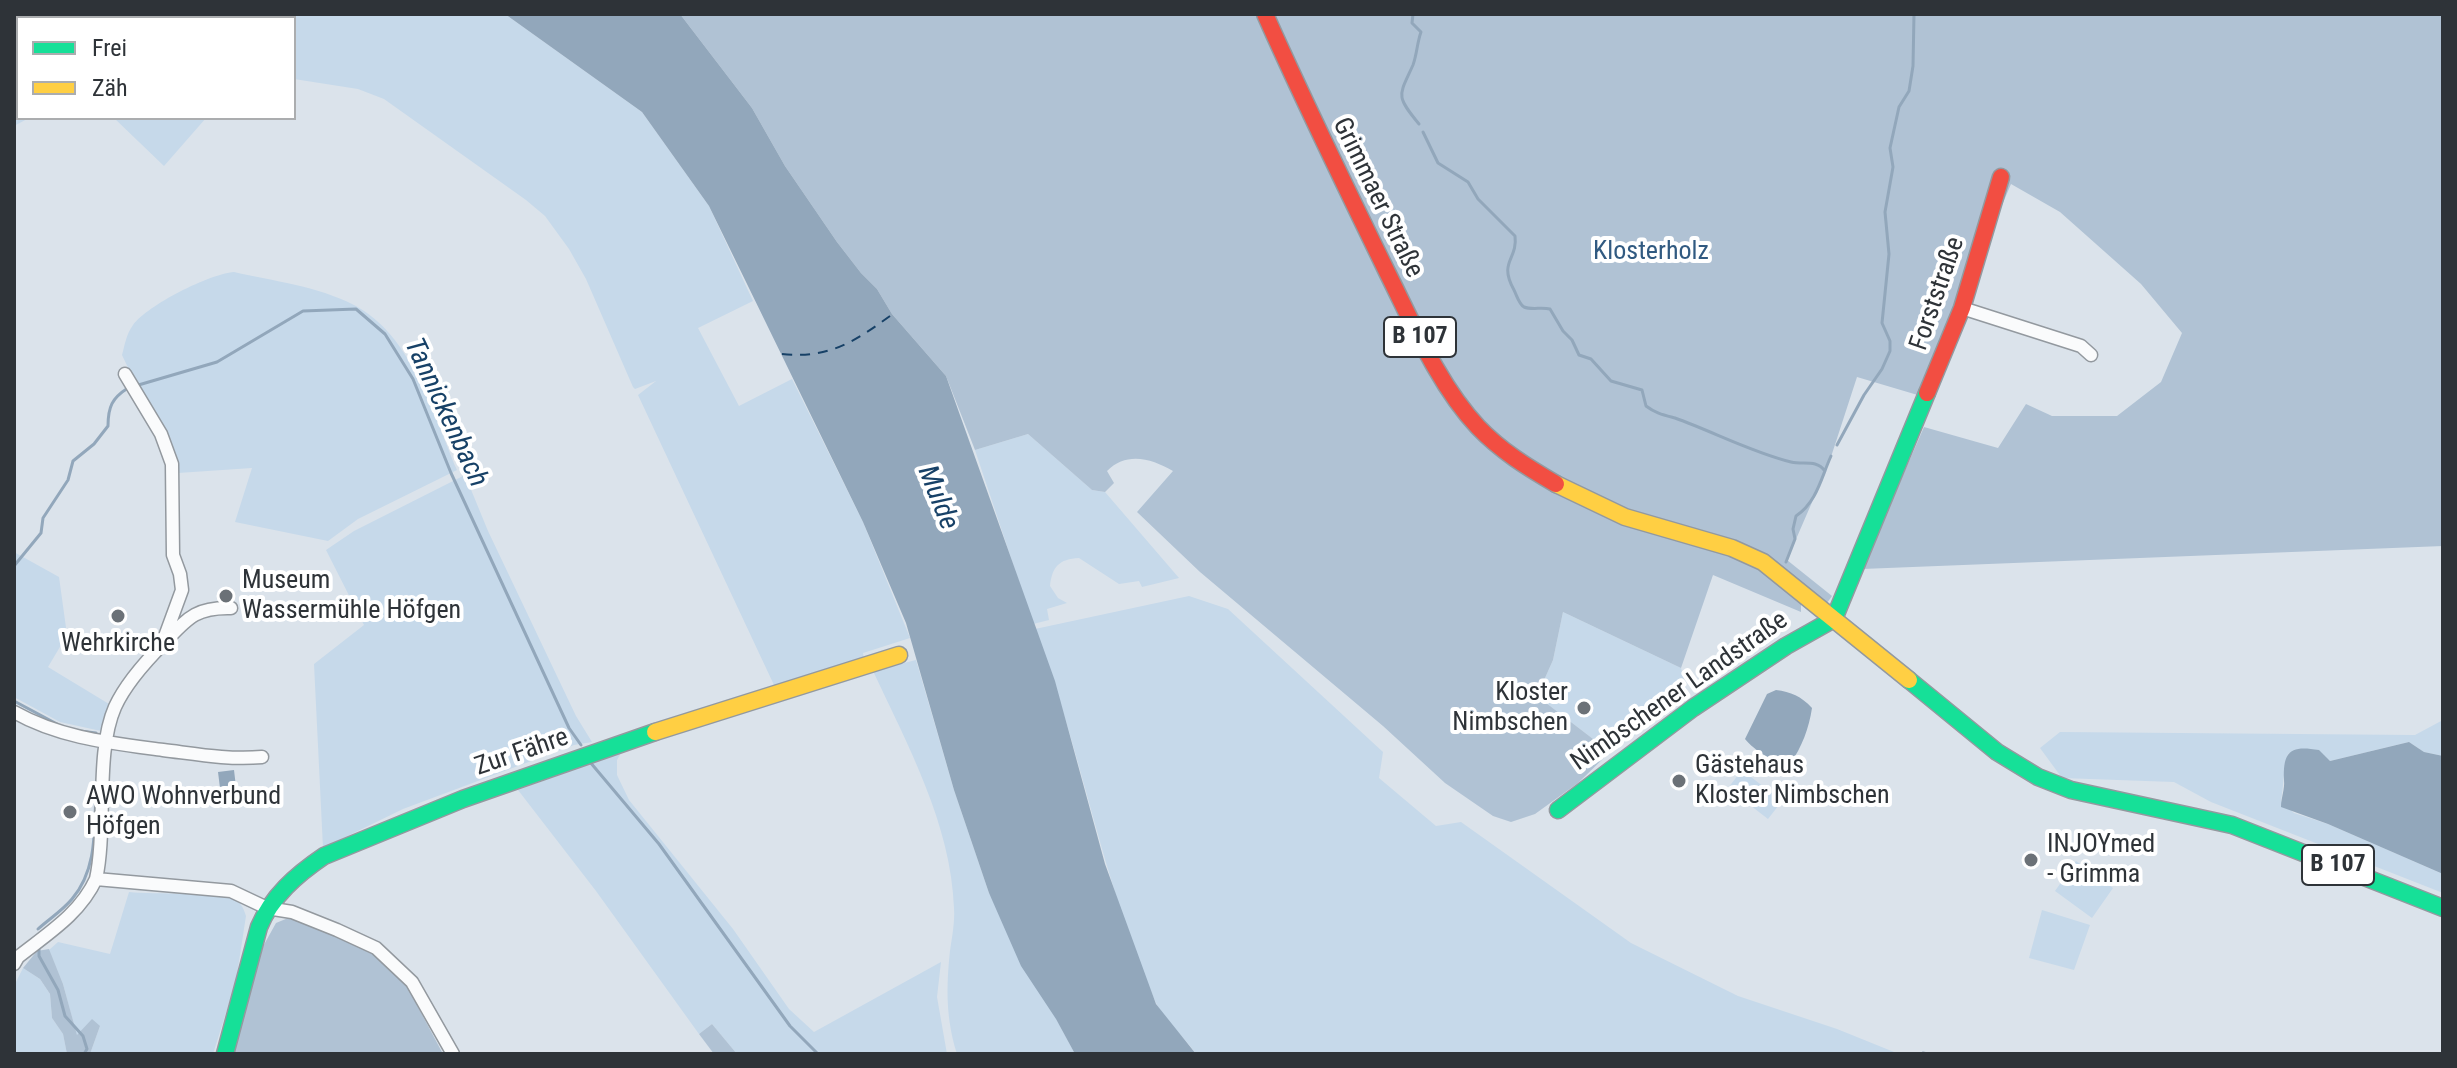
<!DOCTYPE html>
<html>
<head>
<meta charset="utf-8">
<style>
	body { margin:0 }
	#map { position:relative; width:2457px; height:1068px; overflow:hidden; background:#dbe3eb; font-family:"Roboto Condensed",sans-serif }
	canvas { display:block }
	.frame { position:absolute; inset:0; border:16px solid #2e3338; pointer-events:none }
	.legend { position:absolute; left:16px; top:16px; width:280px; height:104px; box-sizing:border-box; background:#fff; border:2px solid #abadaf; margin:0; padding:10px 14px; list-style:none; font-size:24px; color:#2e3338 }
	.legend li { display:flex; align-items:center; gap:16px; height:40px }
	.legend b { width:40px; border:2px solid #abadaf }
</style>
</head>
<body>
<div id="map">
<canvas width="2457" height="1068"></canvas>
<div class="frame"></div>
<ul class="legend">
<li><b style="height:10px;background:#16e098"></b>Frei</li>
<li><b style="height:10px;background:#ffcf43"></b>Zäh</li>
</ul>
</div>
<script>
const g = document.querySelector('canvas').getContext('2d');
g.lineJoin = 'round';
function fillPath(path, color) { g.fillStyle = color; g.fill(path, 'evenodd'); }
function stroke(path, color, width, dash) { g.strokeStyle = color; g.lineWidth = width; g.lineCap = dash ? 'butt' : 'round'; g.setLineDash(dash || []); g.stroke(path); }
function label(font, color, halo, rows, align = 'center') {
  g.font = font + ' "Roboto Condensed",sans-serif'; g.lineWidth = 8; g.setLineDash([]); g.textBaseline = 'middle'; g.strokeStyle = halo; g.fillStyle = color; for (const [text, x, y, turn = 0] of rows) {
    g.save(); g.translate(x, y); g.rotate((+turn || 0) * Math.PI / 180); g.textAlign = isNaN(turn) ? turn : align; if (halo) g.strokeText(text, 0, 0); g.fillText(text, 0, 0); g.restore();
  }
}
fillPath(new Path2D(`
	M14,14H505L642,112L709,206L753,301L698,328L739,406L792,379L863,522L910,638L863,653L865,667L806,685H774L638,395L656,381L635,389L633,387L586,279L569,249L545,216L526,200L384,99L358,89L294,79V18H18V118H29L14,126Z
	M114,118H206L164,166Z
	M234,272C273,281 317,286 354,305C412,335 433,414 457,470L358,519L328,541L235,522L252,468L178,473L122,355C125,344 126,335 133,325C148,305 209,274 234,272Z
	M1028,434L1092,490L1105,492L1179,578L1142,587L1139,581L1119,584L1079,558C1059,559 1052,567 1050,586L1058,598L1067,603L1047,609L1049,620L1033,624L975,450Z
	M465,475L488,531L576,716L592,742L574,745L403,809L323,848L314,664L364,625L326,550L354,531Z
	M14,552L59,577L67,635L48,667L109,704L101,731L60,722L14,697Z
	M1189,596L1228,609L1383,752L1379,778L1436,826L1461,822L1631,943L1738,996L1837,1029L1899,1054H1196C1184,1036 1163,1020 1155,1001C1102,881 1082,751 1035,629Z
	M1563,612L1681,668L1689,698L1610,752L1537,696L1553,660Z
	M916,660L954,790L989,893L1075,1054H957C946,1019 946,988 950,951C952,937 955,922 954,908C951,824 908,746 873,671Z
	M2443,720V756L2424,752L2409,742L2330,761C2312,752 2307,744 2288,754C2283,770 2284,784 2281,801L2294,813L2328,824L2443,874V893L2211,802L2174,782L2062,778L2040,748L2060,732L2415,735Z
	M621,753L617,760V775L629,800L733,929L789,1009L814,1032L941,962L937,997L947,1054H737L712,1024L699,1034L596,891L518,790Z
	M1742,770L1782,801L1768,819L1728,788Z
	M2076,861L2113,888L2092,918L2055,891Z
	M129,892C153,895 220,891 236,900C242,904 244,910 246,916L233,1000H230L213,1054H90L100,1026L77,1036L63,984L49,950L58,942L110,954Z
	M2042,910L2090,925L2074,970L2029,958Z
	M23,968L40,979L50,994L52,1018L63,1034L67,1054H14L16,982Z`), '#c6d9ea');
fillPath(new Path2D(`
	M680,14H1259L1403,317L1511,464L1739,556L1787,586L1801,604V612L1713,575L1681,668L1563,612L1553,660L1537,696L1610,752L1578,783L1535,814L1511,822L1493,816L1445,783L1383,726L1200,572L1137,512L1173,471C1152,459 1127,451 1107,471L1114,483L1105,492L1092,490L1028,434L975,450L946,376L892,314L877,289L861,273L837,242L785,166L752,108Z
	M1269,14H2443V546L1862,569L1924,427L1998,448L2026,404L2052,416H2117L2161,382L2182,333L2141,284L2060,212L2011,184L1921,396L1857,377L1829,463L1787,560L1832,596L1827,603L1808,591L1627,511L1517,455L1456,392Z
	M293,916L377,950L410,984L418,1007L443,1054H233L261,950L276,923Z
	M49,949L63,984L77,1035L92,1019L100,1026L90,1054H67L63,1034L52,1018L50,994L40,979L23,968L37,951Z
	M712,1024L737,1054H714L699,1034Z`), '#b0c2d4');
fillPath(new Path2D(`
	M505,14H680L752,108L785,166L837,242L861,273L877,289L892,314L946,376L1055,681L1105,864L1156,1004L1196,1054H1075L1056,1019L1021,966L989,893L954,790L906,623L863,522L709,206L642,112Z
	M1776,690C1791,692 1801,696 1812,708C1809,728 1802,747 1790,764C1774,763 1755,751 1745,739L1767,694Z
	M2409,742L2424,752L2443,756V874L2328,824L2281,807C2281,798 2285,789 2284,780C2283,751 2290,745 2319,750L2330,761Z
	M234,770L236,787L220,788L218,772Z`), '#92a7bb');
stroke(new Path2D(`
	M1413,14L1412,23L1421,32C1417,43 1417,54 1413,65C1399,96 1395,95 1419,124
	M1423,132L1438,163L1468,182L1478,199L1515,236C1518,260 1498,261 1514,290C1517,296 1519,304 1524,307C1531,310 1542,307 1550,309L1563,331L1572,340L1579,355L1591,359L1611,381L1642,390L1646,406C1655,413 1664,415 1675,418C1714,432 1751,452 1791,462C1804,465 1816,459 1825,471
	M135,386L217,362L303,311L356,309L385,334L413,379L451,473L569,728L581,745
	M1837,445L1864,395L1882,369L1890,351V341L1882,323L1889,254L1885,212L1893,167L1890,148L1899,107L1909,91L1913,66L1914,14
	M1786,562L1795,539L1793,529L1796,516C1817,502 1821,478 1831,456
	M14,566L41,533L43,518L68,480L73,461L94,444L108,426C108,407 112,398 128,388
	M14,701L57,724
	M80,731L96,733
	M590,762L659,844L790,1026L818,1054
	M38,929C49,919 62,911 72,899C98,869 94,827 96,790
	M39,948V956L58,990L65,1016L83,1036L87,1049L84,1054
	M1923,1053L1928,1054`), '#92a7bb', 3);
stroke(new Path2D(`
	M782,354C828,359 854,342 890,316`), '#174167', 2, [10, 8]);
const street = new Path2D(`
	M1962,308L2081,346L2091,355
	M125,374L161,434L172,464L173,555L180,574L182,590L164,639
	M14,712C60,738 111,743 163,750C196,754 228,760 262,757
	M96,879L231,891L267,908L292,912L337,930L376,948L412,982L453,1054
	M14,964L18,957C47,934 80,914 96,879C107,829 95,752 115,707C126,683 145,662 164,643C187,619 195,607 231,608`);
const fast = new Path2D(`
	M1909,680L1997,752L2038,777L2071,790L2232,825L2443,908
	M1558,810L1693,708L1786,646L1834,619L1927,393
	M225,1054L259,927C272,896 296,875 324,856L463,799L655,732`);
const slow = new Path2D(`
	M1556,484L1625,517L1732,548L1763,562L1909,680
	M655,732L899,655`);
const jam = new Path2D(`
	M1265,14C1304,102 1346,188 1388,274C1413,324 1439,386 1478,427C1501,451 1527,467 1556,484
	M1927,393L1962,308L2001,177`);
stroke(street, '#93999f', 15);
stroke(fast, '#93999f', 19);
stroke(slow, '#93999f', 19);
stroke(jam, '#93999f', 19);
stroke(street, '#fafbfc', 12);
stroke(fast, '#16e098', 16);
stroke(slow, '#ffcf43', 16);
stroke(jam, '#f24e42', 16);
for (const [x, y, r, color] of [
	[226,596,8,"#6b7177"],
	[118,616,8,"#6b7177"],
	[1584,708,8,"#6b7177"],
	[1679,781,8,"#6b7177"],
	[70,812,8,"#6b7177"],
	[2031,860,8,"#6b7177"]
]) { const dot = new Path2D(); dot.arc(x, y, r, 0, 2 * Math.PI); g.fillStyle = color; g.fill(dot); stroke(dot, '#fff', 3); }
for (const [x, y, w] of [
	[1420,337,72],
	[2338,865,72]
]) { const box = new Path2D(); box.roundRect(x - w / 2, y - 20, w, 40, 6); g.fillStyle = '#fff'; g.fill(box); stroke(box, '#2e3338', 2); }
label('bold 24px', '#2e3338', null, [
	["B 107",1420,337],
	["B 107",2338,865]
]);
label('26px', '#2e3338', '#fff', [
	["Grimmaer Straße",1377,198,64],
	["Forststraße",1938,294,-71],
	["Nimbschener Landstraße",1680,692,-35],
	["Zur Fähre",522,753,-19]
]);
label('26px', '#315a81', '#fff', [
	["Klosterholz",1651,252]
]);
label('26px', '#2e3338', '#fff', [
	["Museum",242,581],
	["Wassermühle Höfgen",242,611],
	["Wehrkirche",118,644,"center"],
	["Kloster",1568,693,"right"],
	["Nimbschen",1568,723,"right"],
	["Gästehaus",1695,766],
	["Kloster Nimbschen",1695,796],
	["AWO Wohnverbund",86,797],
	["Höfgen",86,827],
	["INJOYmed",2047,845],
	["- Grimma",2047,875]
], 'left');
label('italic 28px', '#174167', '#fff', [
	["Tannickenbach",445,413,65],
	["Mulde",937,498,68]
]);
</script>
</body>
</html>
